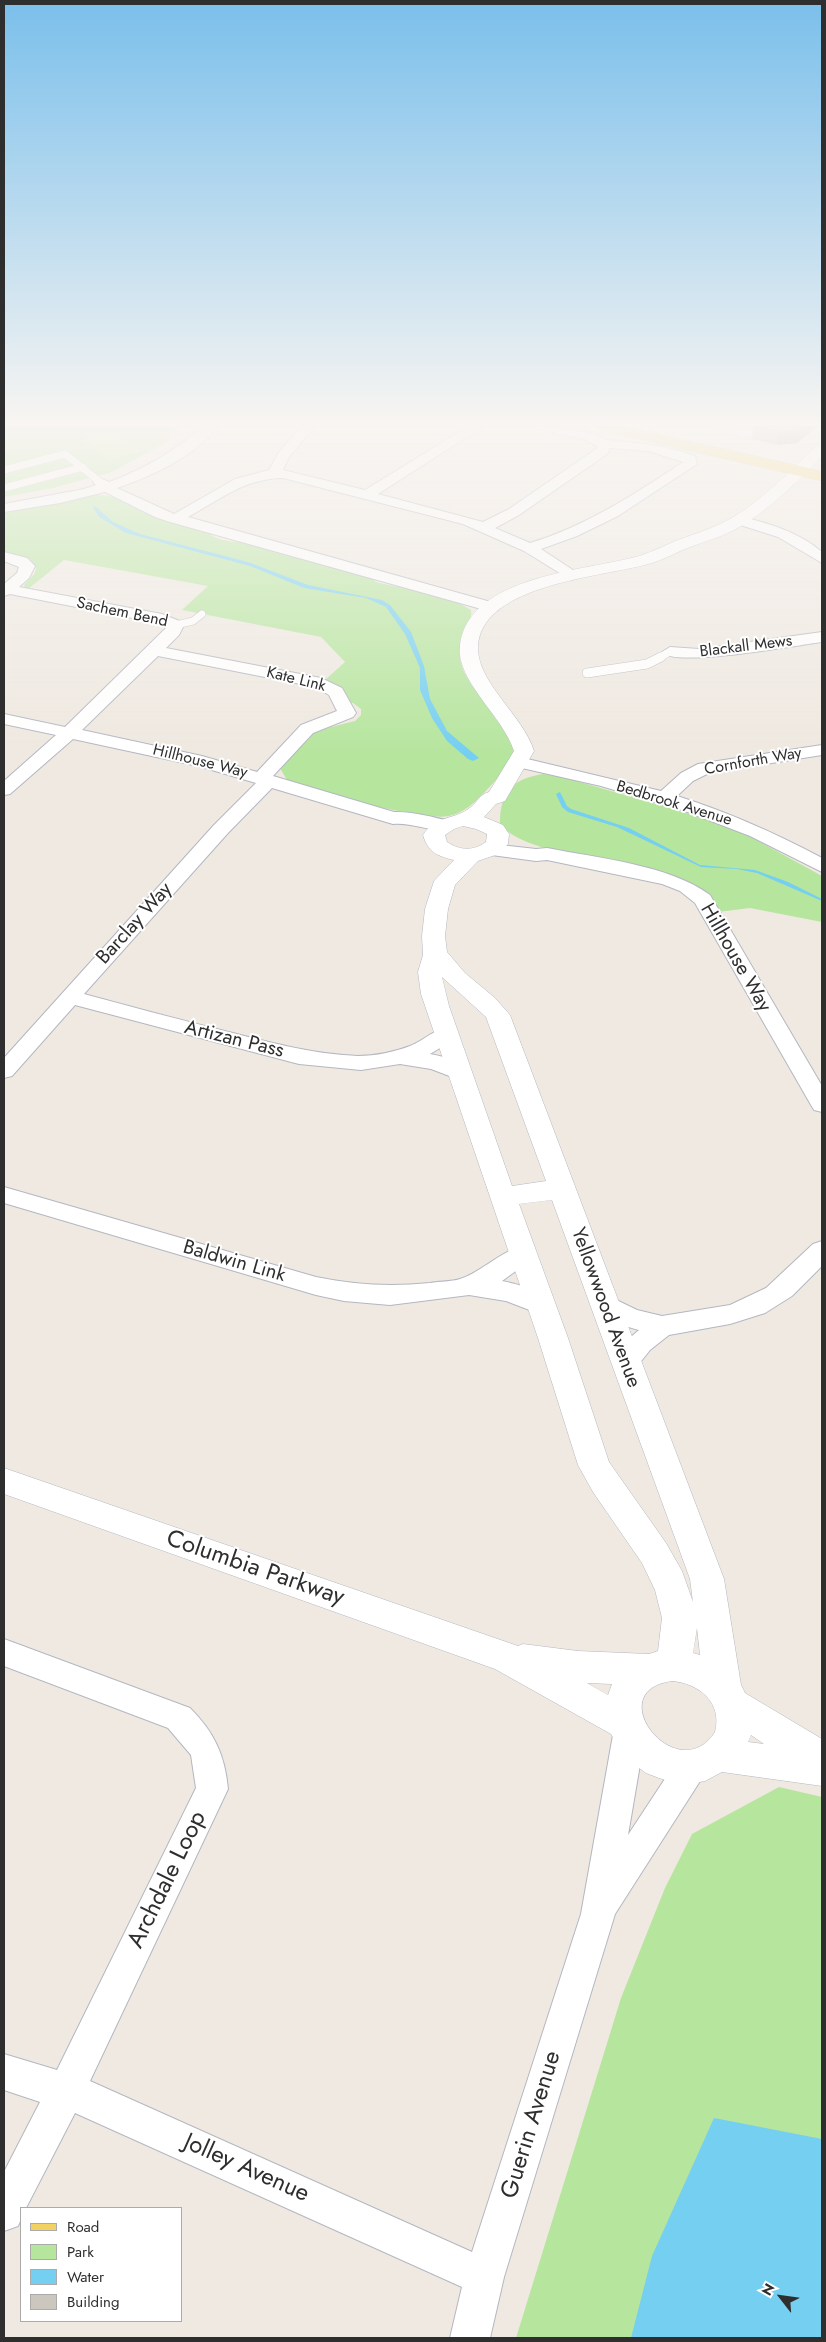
<!DOCTYPE html>
<html>
<head>
<meta charset="utf-8">
<style>
	body { margin:0 }
	#map { position:relative; width:826px; height:2342px; overflow:hidden; background:#efe9e1; font-family:Jost,sans-serif }
	canvas { display:block }
	.frame { position:absolute; inset:0; border:5px solid #2e2e2e; pointer-events:none }
	.legend { position:absolute; left:20px; top:2207px; width:162px; height:115px; box-sizing:border-box; background:#fff; border:1px solid #ababab; margin:0; padding:6px 9px; list-style:none; font-size:15px; color:#2e2e2e }
	.legend li { display:flex; align-items:center; gap:10px; height:25px }
	.legend b { width:25px; border:1px solid #ababab }
	.north { position:absolute; left:756px; top:2272px; width:50px; height:50px; -webkit-text-stroke:4px #fff; paint-order:stroke; rotate:300deg; font-size:14px; font-weight:700; line-height:20px; text-align:center; color:#2e2e2e }
	.north::after { content:''; display:block; margin:auto; width:18px; height:22px; background:#2e2e2e; clip-path:polygon(50% 0,100% 100%,50% 72%,0 100%) }
</style>
</head>
<body>
<div id="map">
<canvas width="826" height="2342"></canvas>
<div class="frame"></div>
<ul class="legend">
<li><b style="height:6px;background:#f2d163"></b>Road</li>
<li><b style="height:14px;background:#b6e59e"></b>Park</li>
<li><b style="height:14px;background:#75cff0"></b>Water</li>
<li><b style="height:14px;background:#cbc7bf"></b>Building</li>
</ul>
<div class="north">N</div>
</div>
<script>
const g = document.querySelector('canvas').getContext('2d');
g.lineJoin = 'round';
function fillPath(path, color) { g.fillStyle = color; g.fill(path, 'evenodd'); }
function stroke(path, color, width, dash) { g.strokeStyle = color; g.lineWidth = width; g.lineCap = dash ? 'butt' : 'round'; g.setLineDash(dash || []); g.stroke(path); }
function label(font, color, halo, rows, align = 'center') {
  g.font = font + ' Jost,sans-serif'; g.lineWidth = 4; g.setLineDash([]); g.textBaseline = 'middle'; g.strokeStyle = halo; g.fillStyle = color; for (const [text, x, y, turn = 0] of rows) {
    g.save(); g.translate(x, y); g.rotate((+turn || 0) * Math.PI / 180); g.textAlign = isNaN(turn) ? turn : align; if (halo) g.strokeText(text, 0, 0); g.fillText(text, 0, 0); g.restore();
  }
}
fillPath(new Path2D(`
	M4,426H179L171,435L172,439L112,472L53,488L4,497Z
	M96,494L114,497L143,512L207,531C215,541 233,542 245,542L371,577L376,582C407,590 442,592 471,610C474,626 453,637 462,667C470,691 512,728 514,746C515,757 502,774 494,782C482,795 468,812 449,816C437,818 424,815 412,813C369,807 328,793 287,780L280,768L311,732L355,721L361,715V709L353,703L346,701L339,688L325,680L345,662L321,637L182,610L208,586L64,560L28,589L25,588L24,585L35,573L36,568L30,559L4,552V511L40,507Z
	M544,774L566,778L687,813L740,831L822,876V922L750,908L718,912C712,904 706,892 697,886C654,859 523,860 500,823C500,791 514,778 544,774Z
	M779,1787L822,1797V2338H516L621,1998L665,1888L692,1834Z`), '#b6e59e');
fillPath(new Path2D(`
	M111,432L140,451L110,459L82,440Z`), '#c9ec9a');
fillPath(new Path2D(`
	M95,506L113,522L140,534L248,562L308,585L382,600L390,605L411,632L424,666L430,699L447,731L479,758L473,761L468,759L447,741L432,718L420,690V668L413,652L405,634L386,607L366,598L304,588L250,566L126,533L99,517L93,507Z
	M560,792L567,806L571,809L629,828L700,865L755,870L788,882L822,899V901L757,873L737,869L701,867L617,827L568,812L562,807L556,794Z
	M714,2118L822,2139V2338H631L652,2256Z`), '#75cff0');
const laneFar1 = new Path2D(`
	M713,426L750,434L764,426
	M4,470L65,454L100,482
	M4,488L83,467
	M176,625L193,621L202,614
	M658,658L670,652`);
const lane = new Path2D(`
	M587,673L647,664L661,657`);
const street = new Path2D(`
	M204,426H218C195,456 153,476 117,488L174,514L235,479L269,470L279,452L302,426H315L289,457L283,470L365,490L469,426H484L378,494L483,522L509,509L596,449L597,446L586,440L538,429L537,426C556,426 575,428 594,434C599,436 603,439 608,440C641,444 662,444 695,456L697,464L618,516L577,536L541,549L576,572L579,575L576,578L571,580L524,551L463,524L283,478C246,478 219,500 188,517L498,604L500,607L498,610L492,612L170,522L155,517L105,492L60,503L4,512V504L84,489L96,485L93,482L95,479L100,478L109,482C144,469 175,451 204,426ZM610,448L648,451L683,462C635,494 586,526 530,543L495,528L519,515L607,454Z
	M739,516C768,523 799,532 822,552V563L778,537L734,523L732,520Z
	M4,552L27,558L35,566L29,578L19,587L162,614L182,622L184,625L179,635L166,648L321,678L342,688L356,713L353,717L313,733L273,776L394,812C412,811 432,817 450,821L452,825L450,829C432,833 412,822 393,824L272,788L228,833L84,994C129,1006 173,1018 217,1029C264,1041 310,1054 358,1056C376,1056 394,1052 410,1046C426,1040 437,1025 455,1029L458,1034L455,1039L430,1054C442,1056 464,1062 471,1073L468,1078L460,1080L431,1069L400,1064L361,1070L299,1064L75,1005L12,1076L4,1078V1058L214,825L256,783L198,766L73,739L10,794L4,795V781L56,735L4,724V714L65,727L167,627L158,623L10,594L4,596V584L17,573L19,567L4,561ZM158,656L316,687L329,695L337,711L301,725L257,772L202,756L82,730Z
	M822,632V642C798,645 673,668 662,652L670,647L699,649Z
	M822,745V755L709,773L693,781L677,796C728,812 775,833 822,858V872L750,836L685,811L601,786L513,766L510,762L513,758L519,757L661,791L681,773L698,764Z
	M491,844L536,849L547,848C597,858 670,865 710,895L822,1086V1112L814,1110L811,1105L695,903L680,891L662,884L547,860L536,861L484,854L481,850L484,846Z
	M4,1187L316,1277C356,1285 389,1287 430,1283C440,1281 451,1282 460,1279C484,1272 510,1241 531,1248L534,1254L531,1260L502,1281C517,1284 545,1291 553,1305L549,1312L540,1314L506,1301L469,1295L390,1305L344,1301L316,1295L4,1203Z
	M822,1241V1266L792,1296L765,1313L730,1324L669,1335L650,1350L635,1369L626,1372L617,1369L613,1362L632,1336L639,1330C623,1326 600,1318 591,1303L595,1296L604,1294L637,1310L662,1316L730,1305L766,1288L813,1244Z
	M4,1639L190,1708C214,1732 225,1755 228,1789L90,2081L472,2252L581,1914L613,1735L618,1725L629,1720L640,1725L645,1735L628,1835L680,1756L691,1752L702,1756L707,1767L702,1778L615,1914L504,2277L490,2338H450L462,2287L75,2113L26,2208H21V2219L18,2226L4,2231V2172L40,2102L4,2090V2054L57,2070L196,1788L191,1755L168,1728L4,1666Z`);
const secondary = new Path2D(`
	M822,444V457C794,484 767,513 732,531C720,537 706,541 693,546C678,551 664,560 648,564C603,577 482,584 478,646C476,682 523,715 534,751L505,801L496,804L484,817L503,825L509,834L508,844L498,854L478,861L455,885L448,909L445,936L447,952L465,973L495,998L510,1015L724,1579L741,1685L745,1693L822,1739V1786L722,1772L705,1781L682,1785L659,1778L646,1773L627,1759L611,1734L495,1669L4,1494V1468L518,1646L523,1644L578,1651L649,1654L658,1651L662,1618L655,1590L642,1563L593,1492L578,1465L538,1338L421,994L418,972L423,955L422,936L425,909L434,881L454,860C437,856 428,852 423,835C437,814 454,821 471,807C479,800 479,795 489,792L514,751C503,716 455,680 460,645C469,575 586,571 639,556C653,552 667,544 681,539C694,534 707,530 720,524C758,506 786,474 817,446ZM463,826L476,829L487,834L486,842C474,851 460,851 447,842L445,835L454,829ZM442,977L486,1017L546,1181L512,1186L449,1006ZM552,1200L690,1579L693,1602L682,1571L666,1543L609,1462L568,1338L519,1204ZM697,1628L700,1655L693,1653ZM672,1681C698,1683 723,1702 715,1732C678,1790 598,1691 672,1681ZM587,1683L612,1684L608,1695ZM751,1735L764,1744L748,1742Z`);
const primary = new Path2D(`
	M595,426H623L822,471V481L602,431Z`);
stroke(laneFar1, '#b4b7c1', 8);
stroke(lane, '#b4b7c1', 10);
stroke(street, '#b4b7c1', 2);
stroke(secondary, '#b4b7c1', 1);
stroke(primary, '#c9c9c9', 1);
stroke(laneFar1, '#fff', 7);
stroke(lane, '#fff', 9);
fillPath(street, '#fff');
fillPath(secondary, '#fff');
fillPath(primary, '#f2d163');
fillPath(new Path2D(`
	M754,426H818L797,443L777,445L752,439Z`), '#afaba4');
fillPath(new Path2D(`
	M804,426H818L797,443L777,445L779,431Z`), '#8e8b86');
const building = new Path2D(`
	M755,426H804L799,430L779,431Z`);
fillPath(building, '#cbc7bf');
stroke(building, '#8e8b86', 1);
const sky = g.createLinearGradient(0, 0, 0, 754);
sky.addColorStop(0, '#7abfeb');
sky.addColorStop(0.56, '#f8f5f2');
sky.addColorStop(1, '#f8f5f200');
g.fillStyle = sky;
g.fillRect(0, 0, 826, 754);
label('16px', '#2e2e2e', '#fff', [
	["Sachem Bend",122,613,12],
	["Blackall Mews",746,647,-7],
	["Kate Link",296,680,14],
	["Hillhouse Way",200,762,14],
	["Cornforth Way",753,762,-10],
	["Bedbrook Avenue",674,804,17]
]);
label('20px', '#2e2e2e', '#fff', [
	["Barclay Way",135,924,-48],
	["Hillhouse Way",735,958,60],
	["Artizan Pass",234,1040,14],
	["Baldwin Link",234,1262,16],
	["Yellowwood Avenue",605,1308,70]
]);
label('24px', '#2e2e2e', '#fff', [
	["Columbia Parkway",255,1569,19],
	["Archdale Loop",168,1880,-64],
	["Guerin Avenue",532,2125,-73],
	["Jolley Avenue",246,2169,24]
]);
</script>
</body>
</html>
